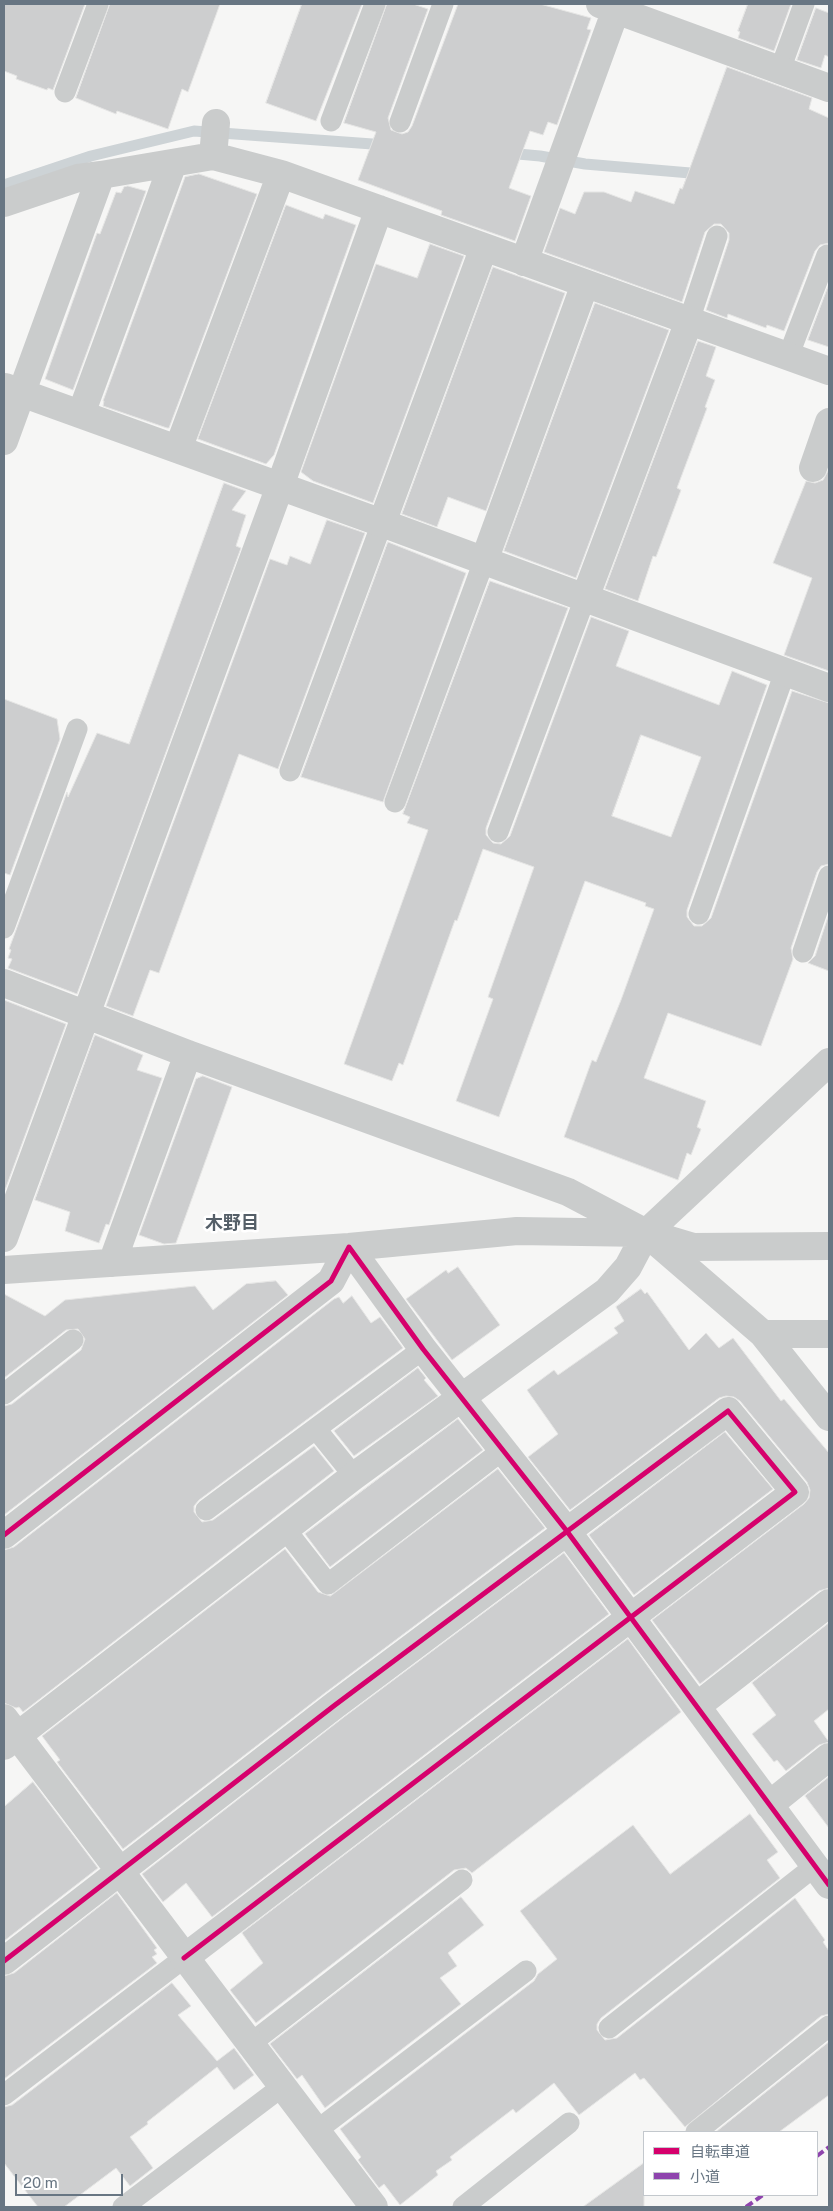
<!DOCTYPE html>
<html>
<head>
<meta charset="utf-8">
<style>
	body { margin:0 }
	#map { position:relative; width:833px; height:2211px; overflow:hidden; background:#f6f6f5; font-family:"Public Sans","Noto Sans JP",sans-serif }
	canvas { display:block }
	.frame { position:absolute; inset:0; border:5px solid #687683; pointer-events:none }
	.legend { position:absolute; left:643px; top:2131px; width:175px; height:65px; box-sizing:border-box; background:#fff; border:1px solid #c3c8cd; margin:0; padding:6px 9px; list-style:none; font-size:15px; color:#687683 }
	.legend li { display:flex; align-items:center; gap:10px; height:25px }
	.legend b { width:25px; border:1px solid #c3c8cd }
	.scale { position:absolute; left:15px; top:2174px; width:108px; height:22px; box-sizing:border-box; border:2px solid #687683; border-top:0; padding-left:6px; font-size:15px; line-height:18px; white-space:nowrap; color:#687683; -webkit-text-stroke:4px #fff; paint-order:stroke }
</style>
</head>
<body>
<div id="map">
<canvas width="833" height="2211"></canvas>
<div class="frame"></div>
<ul class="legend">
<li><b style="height:6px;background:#d6006c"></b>自転車道</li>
<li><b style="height:6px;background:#8e44ad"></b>小道</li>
</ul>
<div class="scale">20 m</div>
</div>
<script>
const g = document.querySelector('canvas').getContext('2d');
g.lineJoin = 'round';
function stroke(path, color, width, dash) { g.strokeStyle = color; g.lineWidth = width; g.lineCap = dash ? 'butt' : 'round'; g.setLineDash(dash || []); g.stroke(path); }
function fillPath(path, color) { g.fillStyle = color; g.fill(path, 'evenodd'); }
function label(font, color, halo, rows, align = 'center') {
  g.font = font + ' "Public Sans","Noto Sans JP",sans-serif'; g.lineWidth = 5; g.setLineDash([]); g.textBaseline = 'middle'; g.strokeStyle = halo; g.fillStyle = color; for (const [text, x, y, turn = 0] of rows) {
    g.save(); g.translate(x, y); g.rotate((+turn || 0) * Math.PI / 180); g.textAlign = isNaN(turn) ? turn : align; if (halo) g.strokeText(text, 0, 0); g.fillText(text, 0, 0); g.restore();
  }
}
stroke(new Path2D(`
	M507,153L540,156L585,164L702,174
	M4,185L91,156L194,131L386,145`), '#cdd3d6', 11);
const building = new Path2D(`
	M4,4H85L53,90L48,88L47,90L16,79L17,76L4,71Z
	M110,4H220L188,92L182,89L168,129L117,111L116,114L76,98Z
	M302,4H362L316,121L266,103Z
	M387,4H413L428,9L388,118L391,130L402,134L408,132L412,126L458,4H540L591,18L587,29L591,30L557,125L548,122L543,135L530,131L509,188L531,196L515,241L441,215L442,211L358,180L376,132L344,123Z
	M748,4H791L774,51L738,38L740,32L738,31Z
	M816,8L829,13V57L825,55L821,68L797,60Z
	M727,67L812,98L809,109L829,118V243L820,245L815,251L784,331L767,325L766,328L728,314L727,318L706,310L729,240V233L721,224H714L705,232L682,302L544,252L560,208L575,214L584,192H604L631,202L635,191L674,204L680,188L682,189Z
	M199,174L257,194L169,428H167L103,406L104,401H103L185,177Z
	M128,186L146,191L73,390L45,379L97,233L100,234L116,192L121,193L124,187Z
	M286,205L323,219L325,214L356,225L274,455L266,464L198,439Z
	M430,244L464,256L373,503L313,481L301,472L376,264L417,278Z
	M493,267L565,293L486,511L448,497L437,527L402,514Z
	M829,284V347L808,340Z
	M595,303L669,330L576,578L504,551Z
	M698,341L716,347L706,376L715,380L705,407L707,408L677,488L681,490L656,557L653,556L638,601L605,589Z
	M829,469V671L784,655L812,578L773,563L806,481L815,483L823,480Z
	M224,483L246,491L232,510L246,515L236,546L241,548L77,994L8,968L12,959L8,958L11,950L9,949L67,792L68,797L97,733L129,744Z
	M327,520L365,533L278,769L239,754L159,973L150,970L133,1016L106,1006L270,559L287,565L290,556L310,564Z
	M388,542L466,573L383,802L301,777Z
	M490,581L568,608L486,828V835L493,843L501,844L510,836L591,617L629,631L616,666L719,705L732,671L767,685L687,910V917L694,926H702L711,918L792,691L829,703V864L821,866L817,872L791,948L793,959L761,1046L668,1013L644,1078L706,1101L697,1127L701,1129L691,1155L687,1153L678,1180L564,1137L592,1060L596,1062L621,1000L654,909L645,906L646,903L585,881L499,1117L456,1101L493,999L488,997L534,867L483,849L457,921L455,920L403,1065L399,1063L392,1081L344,1064L428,830L407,823L410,817L403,814ZM641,735L701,757L671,837L612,816Z
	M4,699L57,719L60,739L10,875L4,873Z
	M829,914V971L808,963L815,956Z
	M4,1000L66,1024L5,1190L4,1189Z
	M95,1035L143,1055L137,1070L162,1078L109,1225L106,1224L99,1243L65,1231L70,1212L35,1200Z
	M203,1076L232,1087L176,1243L164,1244L139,1235L196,1079Z
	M458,1267L500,1325L452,1360L406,1299L446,1270L448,1273Z
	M276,1281L288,1295L4,1515V1406L12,1404L81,1350L85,1339L78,1329L66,1330L4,1378V1294L45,1316L65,1300L195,1286L213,1310L246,1284Z
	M641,1289L645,1294L647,1292L689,1350L706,1333L719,1348L733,1338L781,1401L784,1399L829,1453V1588L819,1591L700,1684L652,1620L804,1504L809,1498L810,1490L807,1482L740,1401L734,1397L726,1396L719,1398L570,1510L528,1457L558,1434L527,1390L554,1370L558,1375L618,1333L614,1328L624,1321L616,1307Z
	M352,1296L371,1323L380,1317L403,1348L199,1500L194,1506V1512L202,1522L213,1520L314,1446L334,1471L23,1712L19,1707L16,1708L4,1703V1550L14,1547L334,1299L339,1297L343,1303Z
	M418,1368L426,1378L424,1380L438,1396L354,1456L334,1431Z
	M458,1419L483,1450L330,1567L305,1534Z
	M725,1432L773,1489L634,1595L589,1535Z
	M498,1469L545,1528L325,1693L123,1849L57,1762L60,1760L42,1736L285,1549L318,1592L330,1596Z
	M564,1553L609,1614L212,1917L186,1883L163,1902L142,1874L344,1717Z
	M829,1623V1709L814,1721L829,1742L819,1745L786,1771L777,1760L774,1762L752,1734L776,1715L752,1683Z
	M628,1639L681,1712L472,1873L466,1868L454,1870L256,2023L230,1990L263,1963L242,1933Z
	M829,1777V1828L805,1796Z
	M33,1782L98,1868L4,1941V1807Z
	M750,1814L778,1852L767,1860L780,1878L601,2018L597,2024V2030L605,2040L617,2038L795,1898L825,1940L823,1942L829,1951V2014L821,2016L685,2127L644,2078L640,2080L635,2073L579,2115L554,2083L516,2113L513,2109L450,2157L452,2160L436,2171L438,2175L400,2205L384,2184L379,2188L358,2160L361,2157L340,2129L534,1981L538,1974L557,1959L520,1911L633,1825L670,1874Z
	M117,1893L157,1948L154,1950L157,1954L152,1957L157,1963L4,2079V1976L14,1973Z
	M461,1897L484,1925L448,1953L457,1966L440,1978L461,2004L325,2108L302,2075L297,2079L270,2044Z
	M172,1983L191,2006L178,2015L217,2061L234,2048L254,2075L234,2090L217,2067L147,2122L148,2124L130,2137L153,2168L130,2186L116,2168L64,2207H38L4,2163V2107L12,2105Z
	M829,2042V2095L779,2132H716Z
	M644,2163V2207H583Z`);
fillPath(building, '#cdcecf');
stroke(building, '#e5e5e4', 1);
stroke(new Path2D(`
	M780,70L804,4
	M65,92L98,4
	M331,121L375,4
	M400,122L443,4
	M689,321L717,236
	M788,357L827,255
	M290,771L382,523
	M395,802L484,561
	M498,832L585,598
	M699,914L785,672
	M4,928L77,729
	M803,952L829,876
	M4,1394L73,1340
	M316,1429L354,1476
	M206,1510L423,1349
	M285,1529L328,1584L504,1449
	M609,2028L815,1866
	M250,2044L462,1880
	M4,2095L184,1958
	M316,2131L526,1971
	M696,2132L829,2026
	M123,2207L283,2086
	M463,2207L569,2123`), '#cacccc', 21);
stroke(new Path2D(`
	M600,4L829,88
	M213,156L216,123
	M4,203L78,178L101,175
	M524,262L618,4
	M5,387L382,523L829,688
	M81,414L173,163
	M4,441L101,175L213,156L281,174L829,371
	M178,449L281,174
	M813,468L829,422
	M382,523L484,247
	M484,561L585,284
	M585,598L689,321
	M4,983L188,1054L568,1192L646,1233L693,1247L829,1246
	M4,1238L280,486L379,209
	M654,1240L763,1334L829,1417
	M112,1263L188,1054
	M4,1270L349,1247L517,1231L646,1233L829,1062
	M763,1334H829
	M4,1535L331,1281L349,1247L423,1349L566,1530L829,1885
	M697,1706L829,1603
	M4,1718L374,2207
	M4,1746L354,1476L607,1291L628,1267L646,1233
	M769,1805L829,1757
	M4,1961L335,1705L728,1411L795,1492L184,1958`), '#cacccc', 28);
stroke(new Path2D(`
	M817,2156L829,2147
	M746,2207L763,2195`), '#8e44ad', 4, [8, 4]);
stroke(new Path2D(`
	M4,1535L331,1281L349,1247L423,1349L566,1530L829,1885
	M4,1961L335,1705L728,1411L795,1492L184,1958`), '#d6006c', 5);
label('bold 18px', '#555f68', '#fff', [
	["木野目",232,1223]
]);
</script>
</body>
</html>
